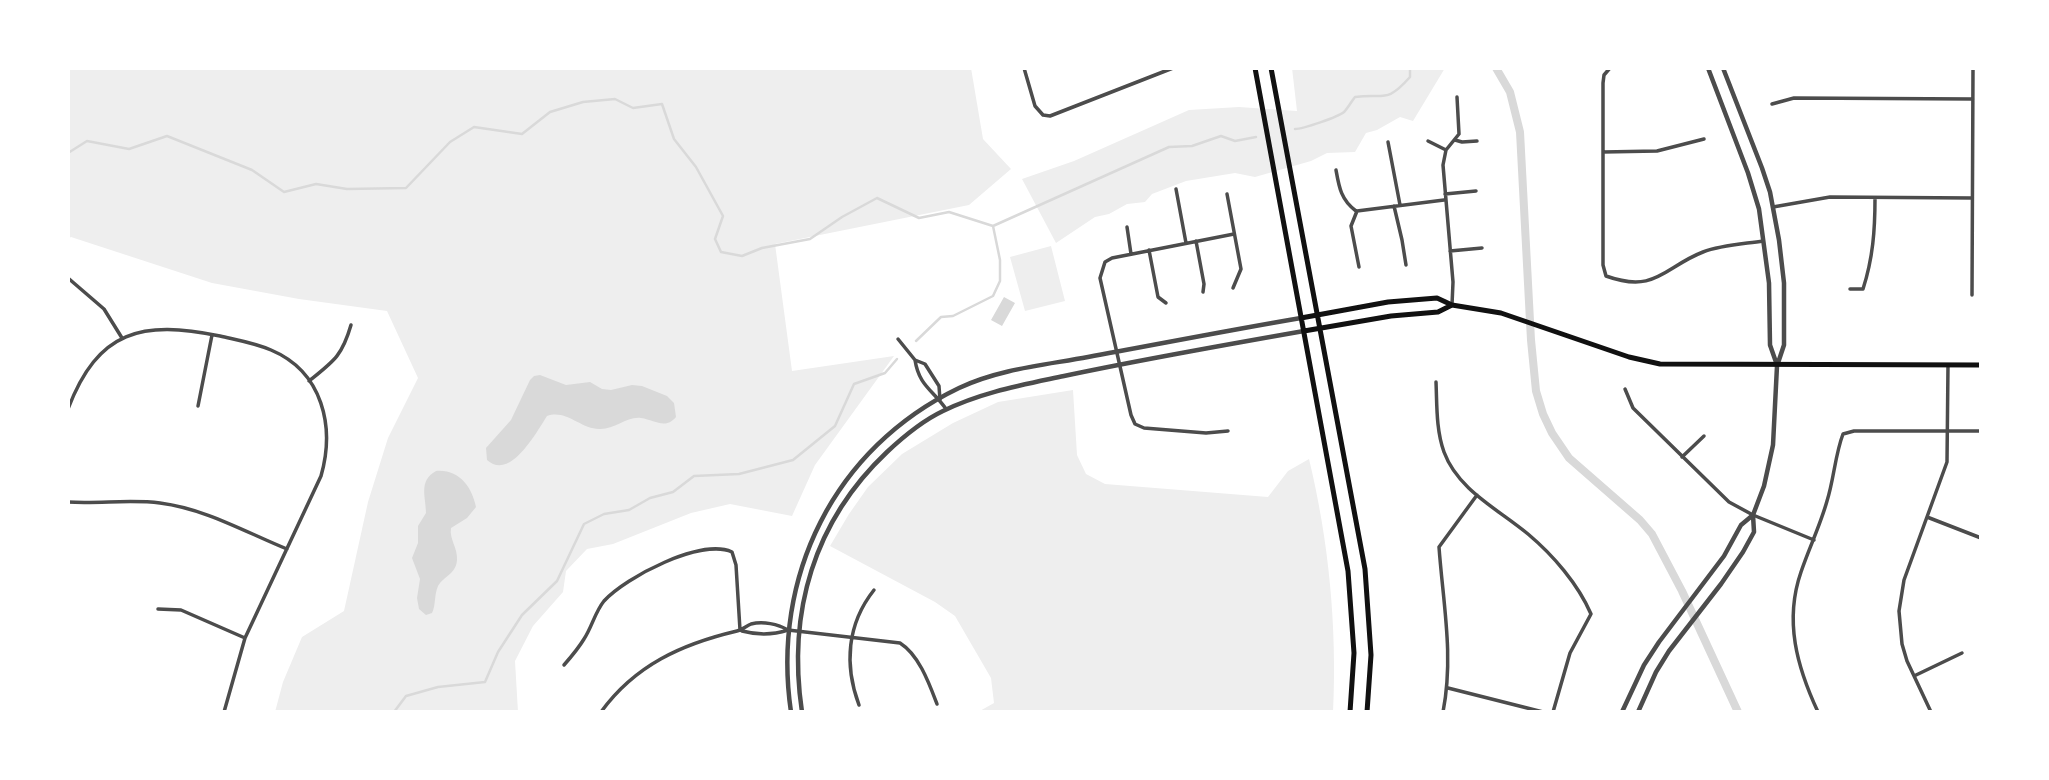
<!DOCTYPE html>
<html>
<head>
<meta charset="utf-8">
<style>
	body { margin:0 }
	#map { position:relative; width:2049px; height:780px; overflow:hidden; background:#fff; font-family:Karla,sans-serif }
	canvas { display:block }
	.frame { position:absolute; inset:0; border:70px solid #fff; pointer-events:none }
</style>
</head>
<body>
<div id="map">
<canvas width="2049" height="780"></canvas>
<div class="frame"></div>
</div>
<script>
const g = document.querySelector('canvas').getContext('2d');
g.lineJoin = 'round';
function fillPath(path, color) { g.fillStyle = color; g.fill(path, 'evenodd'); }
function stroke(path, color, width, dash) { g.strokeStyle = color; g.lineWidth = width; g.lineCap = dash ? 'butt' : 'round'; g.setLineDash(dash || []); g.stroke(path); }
fillPath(new Path2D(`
	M68,68H971L983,139L1011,169L969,205L775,244L792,371L894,356L815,465L792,516L730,504L691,513L613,544L587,549L566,571L563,592L533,626L515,661L518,712H275L283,682L302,637L344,611L368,502L388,438L418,378L387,311L299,299L212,283L71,237L68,239Z
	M1292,68H1445L1413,121L1400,117L1377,130L1366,133L1355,152L1327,153L1311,161L1255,177L1235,173L1186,181L1152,194L1145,202L1127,204L1109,214L1095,217L1056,243L1022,179L1074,161L1189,110L1239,107L1297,111Z
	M1051,246L1065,301L1025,311L1010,257Z
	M1073,390L1077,455L1086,474L1105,484L1268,497L1288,471L1309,459C1329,542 1337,627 1333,712H978L994,703L991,678L955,616L935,602L830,546L849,514L868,487L902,454L953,423L998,402Z`), '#eee');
fillPath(new Path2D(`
	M1004,297L1015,303L1002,326L991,320Z
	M540,375L566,385L590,382L602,389L611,390L632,385L642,386L667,396L674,403L676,417C665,430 655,420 641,418C627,416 614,430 599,429C581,429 566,409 547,416C536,433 510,481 487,460L486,448L511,420L530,380L534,376Z
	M436,471C459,469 472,487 476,507L467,518L451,528C449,539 458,548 457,560C456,574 444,576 438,586C434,595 436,605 432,613L426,615L419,609L417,598L420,579L412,558L418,543V526L426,513C426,497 418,481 436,471Z`), '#d9d9d9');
stroke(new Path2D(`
	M1295,129C1303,129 1338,117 1344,112C1348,108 1351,102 1355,97C1385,93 1386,104 1410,77V68
	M68,153L87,141L129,149L167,136L252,170L284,192L316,184L347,189L406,188L450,142L474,127L522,134L550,112L583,102L615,99L633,108L662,104L674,139L696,167L723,216L715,239L721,252L742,256L762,248L810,239L842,217L877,198L919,218L949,212L993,226L1169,147L1192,146L1221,136L1235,141L1256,137
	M916,341L941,317L953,316L993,296L1000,281V260L993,226
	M394,712L406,696L438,687L485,682L498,652L522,615L557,581L584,524L604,514L629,510L650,498L673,492L694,476L739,474L793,460L835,426L854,384L885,373L897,359`), '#d9d9d9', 2.5);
stroke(new Path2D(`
	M1496,68L1510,92L1520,132L1531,340L1536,391L1543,414L1552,433L1569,458L1640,520L1652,534L1682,591L1738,712`), '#d9d9d9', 8);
stroke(new Path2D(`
	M1024,68L1035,106L1043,115L1050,116L1173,68
	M1610,68L1604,75L1603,83V265L1606,276C1656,294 1664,267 1703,252C1721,245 1743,244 1763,241
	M1772,104L1794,98L1973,99
	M1455,140L1462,142L1477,141
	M1428,141L1446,150
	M1388,142L1400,205
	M1603,152L1657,151L1704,139
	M1336,170C1339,187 1341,200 1356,211
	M1176,189L1186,243
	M1227,194L1241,269L1233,288
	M1445,194L1476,191
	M1394,206L1402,240L1406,265
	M1773,207L1830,197L1972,198
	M1357,211L1444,200
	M1357,211L1351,226L1359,267
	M1127,227L1131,254
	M1196,241L1204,284L1203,292
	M1149,250L1158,297L1166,303
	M1450,251L1482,248
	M68,278L104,309L122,338
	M1850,289H1863C1873,258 1875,230 1875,198
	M1972,295L1973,68
	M1452,305L1453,282L1443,165L1446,150L1459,134L1457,97
	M898,339L915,360L925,364L939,386L940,400
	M915,360C919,386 933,390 946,409
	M309,381C334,361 342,356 351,325
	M1436,382C1437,405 1436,430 1444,452C1458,490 1498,509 1528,534C1553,555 1578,584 1591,614L1570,653L1553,712
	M1625,389L1633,408L1729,502L1753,515L1814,540
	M198,406L212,335
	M68,409C98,330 142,320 220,336C237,340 255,343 271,350C323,372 335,427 321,476L245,638L224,712
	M1228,431L1206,433L1144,428L1135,424L1131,415L1100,278L1105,262L1112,258L1234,234
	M1682,457L1704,436
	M68,502C99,504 130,499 160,503C206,509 245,532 287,549
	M1927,517L1981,538
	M158,609L181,610L245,638
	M742,631C757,635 773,635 788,630
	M564,665C571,657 578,649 584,639C592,627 595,612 604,601C626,577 701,538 732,552L736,565L740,630
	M1914,676L1962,653
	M1448,688L1543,712
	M859,705C844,665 847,624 874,590
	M601,712C635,665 682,644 737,631C742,630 746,626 751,624C763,621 778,624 788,630L900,643C919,655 929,683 937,704
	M1443,712C1454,656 1443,603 1439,547L1477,495
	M1818,712C1797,667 1784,621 1801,572C1809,548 1820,526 1827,501C1834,479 1835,455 1843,434L1854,431H1981
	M1931,712L1907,661L1902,644L1899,611L1904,580L1947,462L1948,365`), '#4c4c4c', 3.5);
stroke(new Path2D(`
	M1708,68L1748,173L1759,209L1769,283L1770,345L1777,365
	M791,712C771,577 834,448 959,388C999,369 1045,365 1088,357C1159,344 1230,330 1301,318
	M802,712C787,612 814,521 887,452C904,436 922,421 943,411C982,392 1022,385 1064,376C1144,359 1224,345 1304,331
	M1622,712L1644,665L1659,642L1724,556L1741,525L1753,515L1764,486L1773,445L1777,366L1784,345V283L1779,240L1770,192L1762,168L1723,68
	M1638,712L1656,672L1669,651L1721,584L1743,552L1754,532L1753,515`), '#4c4c4c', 4.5);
stroke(new Path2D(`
	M1255,68L1348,571L1354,653L1350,712
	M1271,68L1365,569L1371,655L1367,712
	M1301,318L1388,302L1437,298L1452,305L1501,313L1629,357L1660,364L1981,365
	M1304,331L1391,316L1438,312L1452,305`), '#111', 5);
</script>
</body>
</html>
